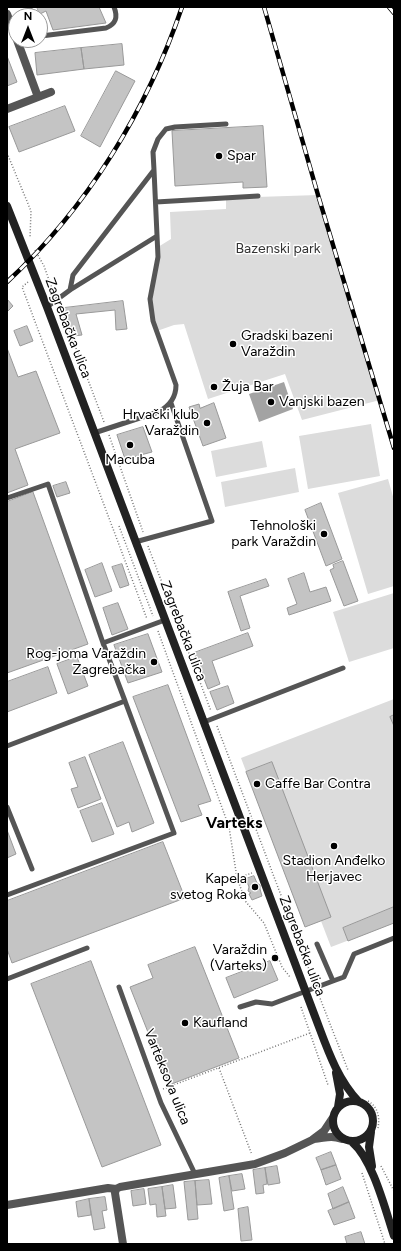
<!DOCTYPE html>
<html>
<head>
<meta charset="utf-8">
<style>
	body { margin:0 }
	#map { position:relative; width:401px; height:1251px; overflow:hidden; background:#fff; font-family:Figtree,sans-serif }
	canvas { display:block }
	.frame { position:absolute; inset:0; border:8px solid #000; pointer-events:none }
	.north { position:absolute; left:8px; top:8px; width:40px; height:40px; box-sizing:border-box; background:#fff; border:1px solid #999; border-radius:50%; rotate:0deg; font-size:11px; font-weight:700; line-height:16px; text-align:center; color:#000 }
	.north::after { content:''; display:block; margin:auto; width:14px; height:18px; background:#000; clip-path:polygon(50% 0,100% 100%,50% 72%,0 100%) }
</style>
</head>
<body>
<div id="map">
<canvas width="401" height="1251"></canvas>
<div class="frame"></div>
<div class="north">N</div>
</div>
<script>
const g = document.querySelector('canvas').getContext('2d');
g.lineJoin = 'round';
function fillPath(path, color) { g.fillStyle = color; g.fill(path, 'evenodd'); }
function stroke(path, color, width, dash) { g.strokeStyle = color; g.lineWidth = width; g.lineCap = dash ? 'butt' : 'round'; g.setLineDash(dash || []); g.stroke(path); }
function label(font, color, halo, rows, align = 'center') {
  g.font = font + ' Figtree,sans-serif'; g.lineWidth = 3; g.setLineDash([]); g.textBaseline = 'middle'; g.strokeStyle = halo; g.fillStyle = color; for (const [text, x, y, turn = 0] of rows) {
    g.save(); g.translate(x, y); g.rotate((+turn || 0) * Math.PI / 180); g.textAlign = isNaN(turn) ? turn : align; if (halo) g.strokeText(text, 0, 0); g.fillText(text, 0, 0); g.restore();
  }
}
fillPath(new Path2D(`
	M318,195L380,400L302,420L285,374L208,399L184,324L174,325L157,331L150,299L158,247L171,239L170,212L226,209V198Z
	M371,424L380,476L308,489L299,436Z
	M262,441L267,467L216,477L211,451Z
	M295,468L299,492L225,507L221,482Z
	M388,479L394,500V586L368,594L338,493Z
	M394,593V648L349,662L333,612Z
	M394,699V923L331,947L321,921L305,927L241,758Z`), '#dcdcdc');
fillPath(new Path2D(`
	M284,382L293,409L259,422L249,394Z`), '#a3a3a3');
const building = new Path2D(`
	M37,7H99L106,23L53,30L46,11L40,14Z
	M122,44L124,65L84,69L81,48Z
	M81,48L84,69L37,75L35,53Z
	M7,56L17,82L7,86Z
	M116,71L135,81L100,147L81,136Z
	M65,106L75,131L19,152L9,127Z
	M263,126L267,187L243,188V182L175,186L172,131Z
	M7,299L13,306L7,312Z
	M123,301L127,329L116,330L115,310L76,314L82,335L73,336L64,308Z
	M27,326L33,341L20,346L14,331Z
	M7,348L18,377L36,371L60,433L15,449L28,485L7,493Z
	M214,403L226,438L203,446L189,407L199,404L200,408Z
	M143,427L152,452L125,459L117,435Z
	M66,482L70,493L57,497L53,486Z
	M33,492L88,644L7,673V502Z
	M321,503L342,559L326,566L305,510Z
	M343,561L358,601L344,606L330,570L334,568L333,565Z
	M102,563L112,591L95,597L85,570Z
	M122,564L129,585L120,588L112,567Z
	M304,573L310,592L326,587L331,601L289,615L287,608L297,604L288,579Z
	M266,579L269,586L240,596L250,628L241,631L228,592Z
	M118,603L128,629L112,635L103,608Z
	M248,633L253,646L212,661L220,684L208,689L194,653Z
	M148,634L162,672L128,683L114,645Z
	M77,657L88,686L68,694L57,664Z
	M48,667L57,693L7,712V682Z
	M168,685L211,801L198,805L202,815L181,822L133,697Z
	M228,686L234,703L217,710L210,692Z
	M394,715V726L390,717Z
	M123,742L154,823L132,832L129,822L117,827L89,755Z
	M85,757L101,799L78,808L71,789L78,787L69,763Z
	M272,762L331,917L305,927L246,772Z
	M102,803L114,834L92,842L80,811Z
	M7,830L16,854L7,858Z
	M163,842L185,898L12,963L7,949V901Z
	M254,876L257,883L260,885V889L262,896L252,900L249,894L251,893L248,891L249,887L246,879Z
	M394,907V923L348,941L343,928Z
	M195,947L239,1058L169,1085L130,987L153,978L148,965Z
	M91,961L161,1145L102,1167L31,984Z
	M270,961L278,980L234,998L226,978Z
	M331,1152L336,1165L321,1170L316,1158Z
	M336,1165L341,1179L326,1185L321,1170Z
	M277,1166L280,1183L268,1185L265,1168Z
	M265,1168L267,1184L263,1185L264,1193L256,1194L253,1170Z
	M242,1174L245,1189L232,1191L229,1176Z
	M229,1176L234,1209L224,1211L219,1178Z
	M209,1180L212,1204L197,1205L195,1181Z
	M195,1181L198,1219L188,1220L184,1182Z
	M173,1185L176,1208L165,1209L162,1187Z
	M162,1187L166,1216L157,1217L156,1204L150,1205L148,1189Z
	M343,1187L349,1202L333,1209L328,1194Z
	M144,1189L146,1204L133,1206L131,1191Z
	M105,1197L107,1210L102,1211L105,1228L94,1230L89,1199Z
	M89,1199L91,1215L78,1217L76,1202Z
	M349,1202L355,1218L334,1225L328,1211Z
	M248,1207L252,1240L241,1241L238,1209Z
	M361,1232L365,1244H347L345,1237Z`);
fillPath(building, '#c4c4c4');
stroke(building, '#999', 1);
stroke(new Path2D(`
	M7,153L31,211L30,238
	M35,250L44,266L54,294
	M28,282L22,287L147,619
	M60,306L104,422
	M109,435L143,532
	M119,526L153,616
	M148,546L211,711
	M158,631L229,827L237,878L246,902L264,923L282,967L290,977
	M217,726L313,980
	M237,878L252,873
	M318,993L348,1070
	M301,1007L328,1085
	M219,1068L252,1155
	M163,1089L310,1033
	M368,1101C378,1107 380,1117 378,1128
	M381,1166L394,1191
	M362,1173L385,1244`), '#777', 1.5, [1, 2]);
stroke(new Path2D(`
	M29,7L33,16
	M40,34L41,36L106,28C116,24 118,17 114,7
	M154,170L153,152L158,139L166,129L175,127L226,124
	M156,202L258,196
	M70,290L73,275L154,170L158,257L150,299L153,321L176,385C176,398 170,406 158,412L94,433
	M47,307L70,290L157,236
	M7,498L48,484L103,643L165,620
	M135,542L212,521L171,403
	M204,722L343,668
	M7,746L125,701L103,643
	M7,807L32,869
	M7,895L174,833L125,701
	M7,979L87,948
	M333,981L344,977L354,954L394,938
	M119,987L161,1103L195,1174
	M240,1007L256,1002L272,1004L333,981L317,944`), '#555', 5);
stroke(new Path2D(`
	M7,14L16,38
	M17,40L38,97
	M7,109L51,92
	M314,1139C326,1138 330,1135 342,1139
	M7,1205L108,1188L116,1189
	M123,1244L115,1193L116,1189L120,1187L255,1164L285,1153L312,1140L324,1131L332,1119`), '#555', 8);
stroke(new Path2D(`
	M7,206L47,307L316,1019C327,1048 337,1079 359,1102
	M336,1073L340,1094L338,1107
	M333 1121a20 20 0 1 1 40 0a20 20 0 1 1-40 0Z
	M371,1132L369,1147L372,1166
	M352,1142C373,1160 385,1209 394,1236`), '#222', 8);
const rail = new Path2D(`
	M264,7L318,195L394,448
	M389,7L394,13
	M7,282C87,208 147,110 182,7`);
stroke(rail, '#000', 4.5);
stroke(rail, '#fff', 3, [9]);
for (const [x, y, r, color] of [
	[219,156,4,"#000"],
	[233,344,4,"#000"],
	[214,387,4,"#000"],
	[271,402,4,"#000"],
	[207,423,4,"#000"],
	[130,445,4,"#000"],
	[324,534,4,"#000"],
	[154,662,4,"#000"],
	[257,784,4,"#000"],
	[334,846,4,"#000"],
	[255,887,4,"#000"],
	[275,958,4,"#000"],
	[185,1023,4,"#000"]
]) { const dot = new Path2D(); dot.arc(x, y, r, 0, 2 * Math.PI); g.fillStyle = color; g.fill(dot); stroke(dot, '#fff', 1.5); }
label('14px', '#000', '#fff', [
	["Spar",227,156],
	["Gradski bazeni",241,336],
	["Varaždin",241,352],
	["Žuja Bar",222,387],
	["Vanjski bazen",279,402],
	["Hrvački klub",199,415,"right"],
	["Varaždin",199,431,"right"],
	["Macuba",130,460,"center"],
	["Tehnološki",316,526,"right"],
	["park Varaždin",316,542,"right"],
	["Rog-joma Varaždin",146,654,"right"],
	["Zagrebačka",146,670,"right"],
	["Caffe Bar Contra",265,784],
	["Stadion Anđelko",334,861,"center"],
	["Herjavec",334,877,"center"],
	["Kapela",247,879,"right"],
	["svetog Roka",247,895,"right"],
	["Varaždin",267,950,"right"],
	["(Varteks)",267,966,"right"],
	["Kaufland",193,1023]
], 'left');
label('14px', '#333', '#fff', [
	["Bazenski park",278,249]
]);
label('14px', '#000', '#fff', [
	["Zagrebačka ulica",68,328,69],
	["Zagrebačka ulica",183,631,69],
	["Zagrebačka ulica",302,946,69],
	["Varteksova ulica",167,1077,68]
]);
label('bold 16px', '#000', '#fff', [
	["Varteks",234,823]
]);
</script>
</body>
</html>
